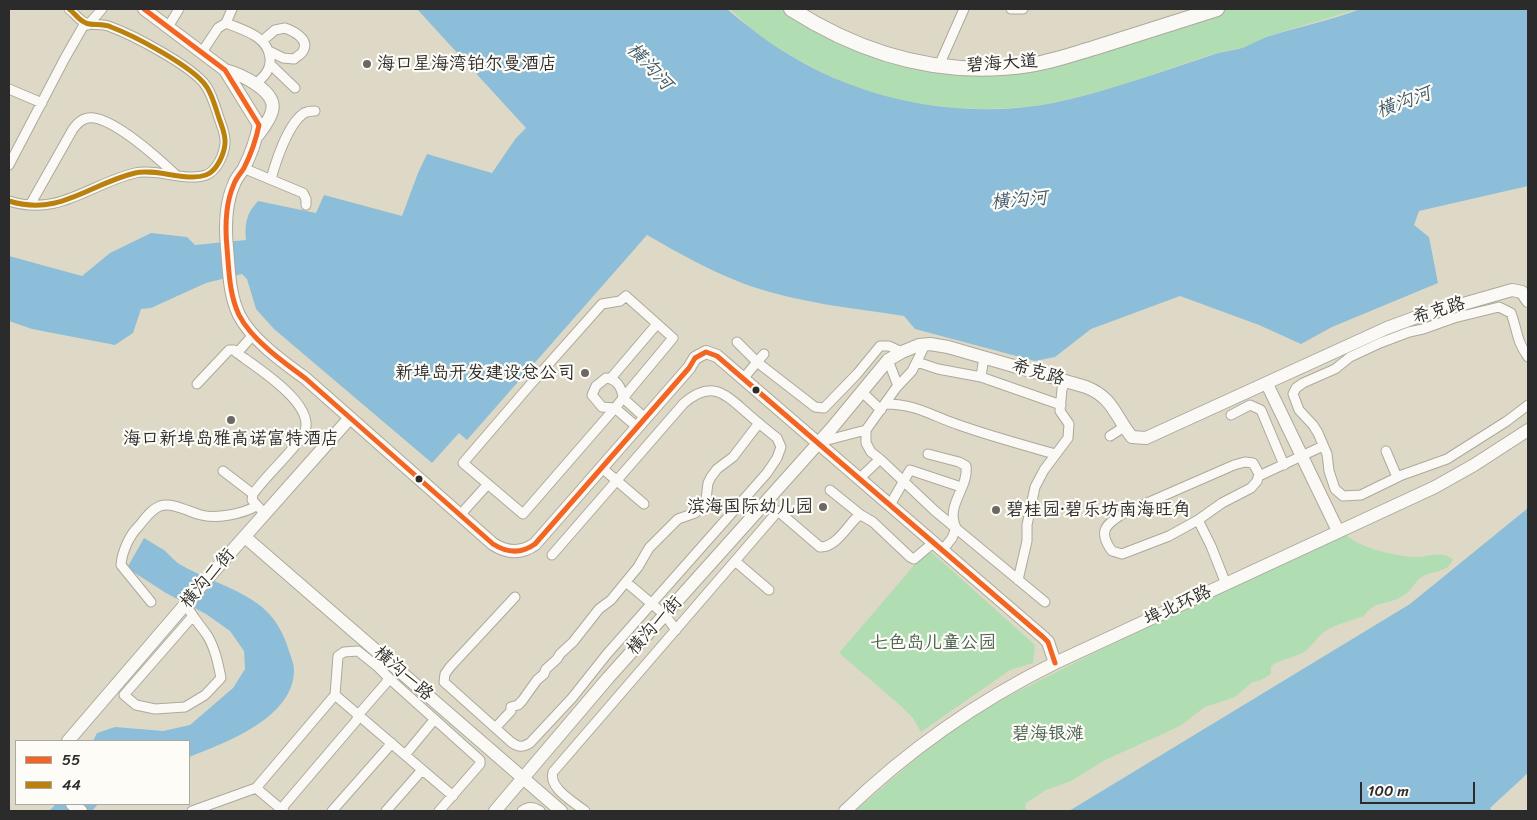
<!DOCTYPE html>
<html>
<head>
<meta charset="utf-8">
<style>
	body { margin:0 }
	#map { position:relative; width:1537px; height:820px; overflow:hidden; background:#ded9c6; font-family:Sriracha,sans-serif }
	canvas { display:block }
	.frame { position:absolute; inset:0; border:10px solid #2b2b2b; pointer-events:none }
	.legend { position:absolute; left:15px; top:740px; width:175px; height:65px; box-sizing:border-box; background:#fdfcf7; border:1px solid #a9a8a5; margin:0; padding:6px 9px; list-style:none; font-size:15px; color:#2b2b2b }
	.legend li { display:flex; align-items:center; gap:10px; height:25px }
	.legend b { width:25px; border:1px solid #a9a8a5 }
	.scale { position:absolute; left:1360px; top:782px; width:115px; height:22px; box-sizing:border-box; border:2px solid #2b2b2b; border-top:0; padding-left:6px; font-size:15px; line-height:18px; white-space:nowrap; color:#2b2b2b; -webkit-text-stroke:4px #fdfcf7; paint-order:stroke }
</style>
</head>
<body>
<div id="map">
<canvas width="1537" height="820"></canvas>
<div class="frame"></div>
<ul class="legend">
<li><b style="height:6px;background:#f26522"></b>55</li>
<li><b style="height:6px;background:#ba810d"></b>44</li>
</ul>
<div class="scale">100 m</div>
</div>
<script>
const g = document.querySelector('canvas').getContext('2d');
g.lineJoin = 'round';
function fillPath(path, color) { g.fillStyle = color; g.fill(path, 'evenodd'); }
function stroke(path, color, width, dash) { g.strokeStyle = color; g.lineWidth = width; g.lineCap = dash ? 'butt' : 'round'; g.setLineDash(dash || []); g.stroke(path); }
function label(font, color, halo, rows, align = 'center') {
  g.font = font + ' Sriracha,"LXGW WenKai TC",sans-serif'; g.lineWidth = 4.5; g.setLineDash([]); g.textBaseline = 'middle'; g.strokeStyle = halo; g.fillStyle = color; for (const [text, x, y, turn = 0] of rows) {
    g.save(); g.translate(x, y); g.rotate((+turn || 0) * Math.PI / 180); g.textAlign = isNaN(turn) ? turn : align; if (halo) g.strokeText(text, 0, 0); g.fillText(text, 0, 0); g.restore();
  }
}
fillPath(new Path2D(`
	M730,9H793L853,43L923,63L1005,67L1217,9H1359C1330,18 1300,26 1272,35C1262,39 1253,44 1244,47C1232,51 1219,52 1207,56C1156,73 1105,93 1051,103C997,113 940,110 886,97C844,87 790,57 755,32C746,25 738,16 730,9Z
	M1345,533C1356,548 1397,556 1415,557C1431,557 1438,550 1453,559C1448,574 1431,570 1420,578C1413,584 1412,591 1401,597C1385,606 1375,600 1364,616C1350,621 1336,624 1324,632C1316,638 1312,647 1304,652C1293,658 1281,659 1271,666V674L1263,679L1251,683L1235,697L1205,707L1180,726L1105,760L1071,781L1046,790L1026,803L1025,808L1029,811H855L919,756L960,725L999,701L1098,651Z
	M928,549L1035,645L1033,663L1010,670L921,732L913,718L901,706L839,653Z`), '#b1ddb2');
fillPath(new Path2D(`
	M417,9H727C746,25 766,41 788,54C865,102 964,120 1053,103C1106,92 1157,73 1209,56C1219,52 1231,51 1242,48C1252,44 1262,38 1273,35C1302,26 1332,20 1360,9H1528V186L1419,211L1414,225L1429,237L1438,283L1332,327L1301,344L1259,325L1180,296L1091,329L1055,357L1035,361L915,329L904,316C852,308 800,303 750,286C714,273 680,254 647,235L467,440L459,433L432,463L274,329L256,309L247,279L242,274L206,283L151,308L141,309L133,333L115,345L32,329L9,321V256L82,276L110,253L151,233L187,237L195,245L246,240C245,223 246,214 258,201L316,213L324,195L402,216L418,173L427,154L492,173L516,138L526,128Z
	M1528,508V773L1490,808L1492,811H1069L1410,604Z
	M144,538C151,542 157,546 164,550C170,555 174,561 181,565C207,580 238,588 262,607C276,619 284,634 289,651C291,657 294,664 294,670C294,718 225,743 189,757V741H93L97,733L115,727L163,731L190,725L233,688L245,669L244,651L230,631L206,614L166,593L127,568Z
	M56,804H98L92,811H49Z`), '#8cbed9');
const street = new Path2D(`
	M1011,9H1023
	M226,23L232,9
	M88,25L102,9
	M168,27L179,9
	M262,41L275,30L285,28C293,31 310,39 303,51C302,54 296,57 294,59L283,58L269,51
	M202,52L218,28L226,23C243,30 268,36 270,58C271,70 264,77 255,84
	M941,61L964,9
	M270,64L295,88
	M9,89L42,103
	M9,165L65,58L85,23
	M243,168L303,193L306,199V205
	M271,179C276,161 288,124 304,113C308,111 311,111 315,111
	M9,201C59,217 89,184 135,173C155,168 187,182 206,175C217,171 224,154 225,144C226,135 222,127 219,118C215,106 211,90 202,81C185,63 135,36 111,27C102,23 91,26 86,23C78,20 75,13 69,9
	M30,205L73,129C77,124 81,119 88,118C110,114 160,160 176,175
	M254,334L237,353C256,367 321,407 303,435C289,456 268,473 253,494L252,500L265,514
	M737,342L757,362L764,354
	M1528,357C1516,340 1518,332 1511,313L1499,307L1454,318L1423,329L1409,332L1380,343L1350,357L1335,369L1303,383L1296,388L1293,394L1299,410L1313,425L1318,433L1327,454L1329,471L1335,489L1343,496L1361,495L1402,475L1447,459L1507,421L1528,405
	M888,360L898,386
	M917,362L938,369L981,377L1061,405
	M981,377L984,357
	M606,378C617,379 622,388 623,398L615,408L602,407L592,395L596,386Z
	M611,378L657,324
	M743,379L757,362L815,407L824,408L857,374L880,346H889L902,352
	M197,384L229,350H234L237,353
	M862,392L881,410
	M886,404C916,404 932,416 959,425C990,436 1023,445 1055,454
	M1231,415L1250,405L1261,410L1284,465
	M637,427L615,408L523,514L463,463L530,385L602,304L620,301L626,296L673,338L623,398L645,418
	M1110,436L1124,427
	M820,442L866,430
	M1386,451L1397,477
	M928,454L959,462L966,466C969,488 945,505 956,528L952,538L942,551
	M880,459L871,452L866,443V430L896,388L912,371L925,345
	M602,468L644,504
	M223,471L253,494
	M1259,476L1323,446
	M859,479L880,459L935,511L1045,602
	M830,490L861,515
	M890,505L910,470L961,487
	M460,515L488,484
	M1198,520L1222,503L1251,488L1257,481L1259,474L1253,463L1245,462L1234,465L1124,513C1106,524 1097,531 1112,551L1122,554L1169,536L1198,520L1211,546L1226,584
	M1018,580L1027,541V525L1035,487L1044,470L1068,438L1069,424L1060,411L1062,389L1066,381
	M626,582L665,615L676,630
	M769,590L735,561L778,511L820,547C835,548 847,527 856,518L861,515L873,522L910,557L914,559L933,543
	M515,597L450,667L445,674L444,682L511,742C518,747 522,748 530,743L572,698L607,654L767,473L777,458L781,447L777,438C767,430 757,422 747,413C725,394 712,379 684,403L552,555
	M151,602L121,565C122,552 129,536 138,527C145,519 150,510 160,506C173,502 189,512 201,515C216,519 243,514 256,506
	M186,605C192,616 200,625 207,635C215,648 218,663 221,678L205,695L185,707L155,709L136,705L124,695L192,617
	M378,667L392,681L480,760V764L439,811
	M335,695L405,755L434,720
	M496,727L511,711V707L518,705L522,701L537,680L544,674L546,669L557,659L560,654L573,642L599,609L611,600L638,567L649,548L678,519L695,513L702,506L706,499L708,483L711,477L717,469L733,457L759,423
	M405,755L453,796
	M256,788L281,809
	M192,811L256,788L335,695L338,656L344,652L358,651L378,667L385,658
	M284,811L281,809L356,721L359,714L386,683L388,678
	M332,811L392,743
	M386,811L422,770
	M522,811C528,806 533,806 540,811
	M585,811C574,802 548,788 553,772L735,561`);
const secondary = new Path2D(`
	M144,9L225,70L259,125C256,140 251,154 244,168C241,173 236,178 234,184C225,204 225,227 227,248C229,270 229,294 239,315C251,339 283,362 305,378L493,544C507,553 521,554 535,544L689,368L695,358L706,352L717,356L1043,637L1048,642L1055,663
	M225,70C240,74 278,91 272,111C270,120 263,128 258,135
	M1267,384L1338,531
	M245,537L561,811
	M68,741L214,571L349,419
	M72,804L81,811
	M495,811L608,678L831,429L888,360L902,352L919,345L930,344L948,347L1086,387C1114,398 1115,417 1132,437L1146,438L1387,328L1414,318L1512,290L1522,292L1528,301
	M845,811C907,751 978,701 1055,663L1435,487L1474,465L1528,430`);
const primary = new Path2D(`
	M791,9C863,55 943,78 1029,65C1051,62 1073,54 1094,48C1135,35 1176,22 1217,9`);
stroke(street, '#aca99c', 11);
stroke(secondary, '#aca99c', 14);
stroke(primary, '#aca99c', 16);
stroke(street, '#faf9f6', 9);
stroke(secondary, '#faf9f6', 12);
stroke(primary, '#faf9f6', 14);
stroke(new Path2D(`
	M144,9L225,70L259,125C256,140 251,154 244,168C241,173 236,178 234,184C225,204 225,227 227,248C229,270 229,294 239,315C251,339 283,362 305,378L493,544C507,553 521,554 535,544L689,368L695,358L706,352L717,356L1043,637L1048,642L1055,663`), '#f26522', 5);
stroke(new Path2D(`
	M9,201C59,217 89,184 135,173C155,168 187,182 206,175C217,171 224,154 225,144C226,135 222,127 219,118C215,106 211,90 202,81C185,63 135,36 111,27C102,23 91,26 86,23C78,20 75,13 69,9`), '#ba810d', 5);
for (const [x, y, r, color] of [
	[367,64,5,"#6a6861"],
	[585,373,5,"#6a6861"],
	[756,390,4.5,"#2b2b2b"],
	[231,420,5,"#6a6861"],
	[419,479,4.5,"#2b2b2b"],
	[823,507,5,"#6a6861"],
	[996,510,5,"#6a6861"]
]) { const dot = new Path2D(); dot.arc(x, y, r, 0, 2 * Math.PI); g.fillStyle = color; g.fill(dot); stroke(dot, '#fdfcf7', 2); }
label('18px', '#2b2b2b', '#fdfcf7', [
	["海口星海湾铂尔曼酒店",377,64],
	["新埠岛开发建设总公司",575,373,"right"],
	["海口新埠岛雅高诺富特酒店",231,439,"center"],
	["滨海国际幼儿园",813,507,"right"],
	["碧桂园·碧乐坊南海旺角",1006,510]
], 'left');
label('18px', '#2b2b2b', '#fdfcf7', [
	["碧海大道",1002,64,-4],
	["希克路",1439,311,-17],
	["希克路",1038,373,16],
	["横沟二街",208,579,-49],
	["埠北环路",1178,606,-25],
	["横沟一街",655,626,-48],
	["横沟一路",403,674,41]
]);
label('18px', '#48614f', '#fdfcf7', [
	["七色岛儿童公园",933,643],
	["碧海银滩",1048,734]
]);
label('italic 19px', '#415a6b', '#fdfcf7', [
	["横沟河",649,67,47],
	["横沟河",1404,103,-20],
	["横沟河",1019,201,-5]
]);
</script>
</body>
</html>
